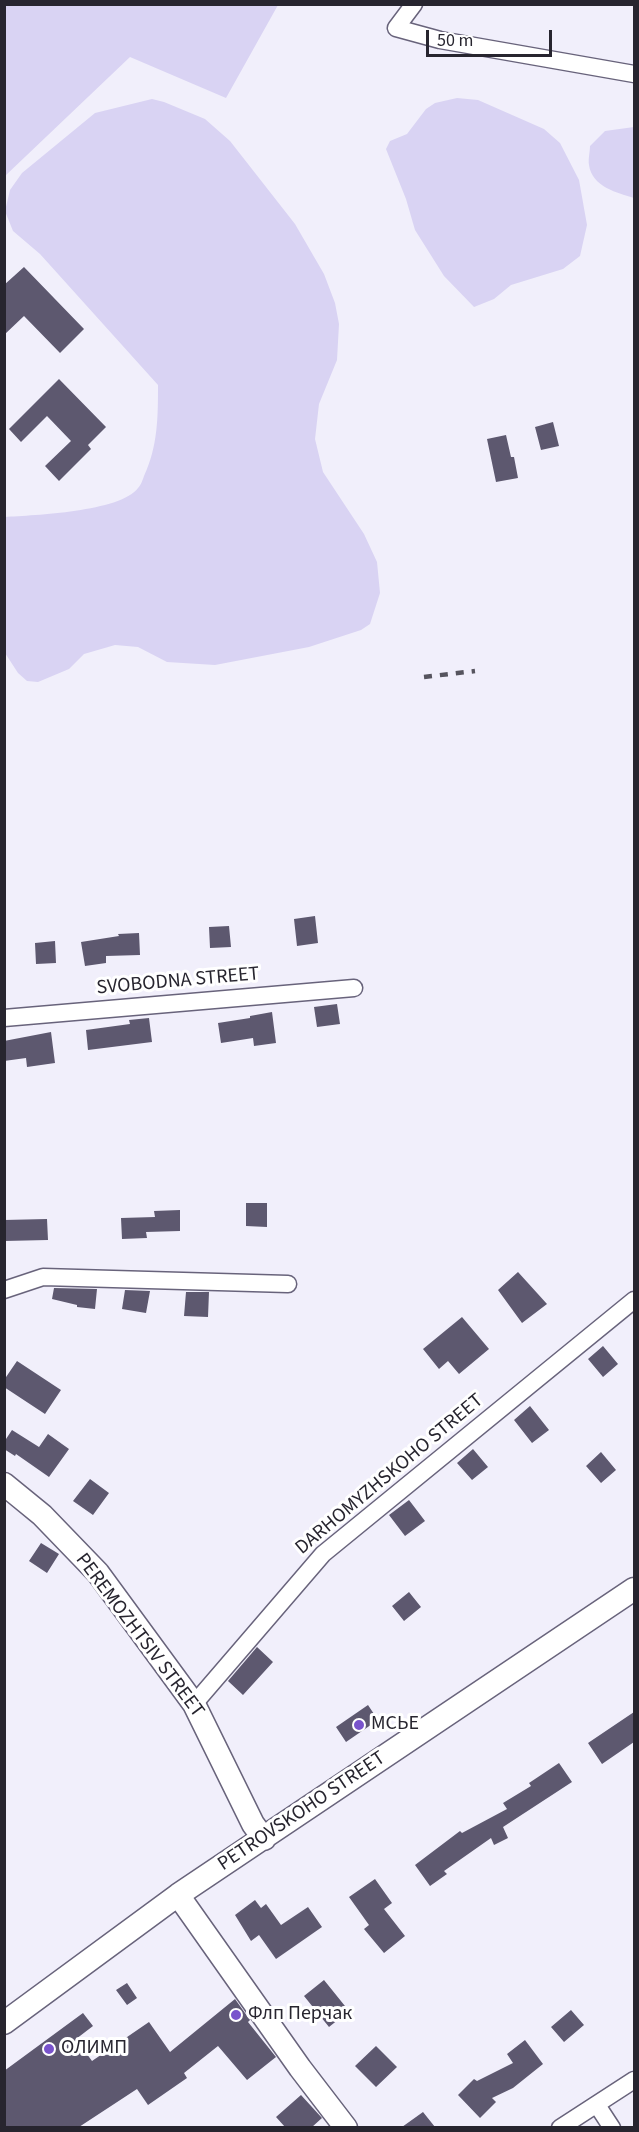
<!DOCTYPE html>
<html>
<head>
<meta charset="utf-8">
<style>
	body { margin:0 }
	#map { position:relative; width:639px; height:2132px; overflow:hidden; background:#f1effb; font-family:"Source Sans 3",sans-serif }
	canvas { display:block }
	.frame { position:absolute; inset:0; border:6px solid #27252f; pointer-events:none }
	.scale { position:absolute; left:426px; top:30px; width:126px; height:27px; box-sizing:border-box; border:3px solid #27252f; border-top:0; padding-left:8px; font-size:18px; line-height:21px; white-space:nowrap; color:#27252f; -webkit-text-stroke:4px #fff; paint-order:stroke }
</style>
</head>
<body>
<div id="map">
<canvas width="639" height="2132"></canvas>
<div class="frame"></div>
<div class="scale">50 m</div>
</div>
<script>
const g = document.querySelector('canvas').getContext('2d');
g.lineJoin = 'round';
function fillPath(path, color) { g.fillStyle = color; g.fill(path, 'evenodd'); }
function stroke(path, color, width, dash) { g.strokeStyle = color; g.lineWidth = width; g.lineCap = dash ? 'butt' : 'round'; g.setLineDash(dash || []); g.stroke(path); }
function label(font, color, halo, rows, align = 'center') {
  g.font = font + ' "Source Sans 3",sans-serif'; g.lineWidth = 6; g.setLineDash([]); g.textBaseline = 'middle'; g.strokeStyle = halo; g.fillStyle = color; for (const [text, x, y, turn = 0] of rows) {
    g.save(); g.translate(x, y); g.rotate((+turn || 0) * Math.PI / 180); g.textAlign = isNaN(turn) ? turn : align; if (halo) g.strokeText(text, 0, 0); g.fillText(text, 0, 0); g.restore();
  }
}
fillPath(new Path2D(`
	M5,4H278V5L226,98L130,57L5,176Z
	M457,98L478,100L544,129L560,143L579,180L587,225L580,256L563,269L511,285L494,299L474,307L444,276L415,230L406,199L386,149L390,141L407,134L426,109L435,103Z
	M152,99L164,102L205,119L230,141L295,224L324,274L335,303L339,324L337,360L319,404L315,439L323,472L364,534L377,562L380,593L370,624L361,630L309,647L215,665L167,662L138,647L115,645L84,654L69,669L38,682L27,681L18,673L5,653V517C34,515 120,512 138,488C141,485 143,479 144,476C158,446 158,417 158,385L40,254L13,231L5,211L10,190L22,173L95,113Z
	M634,127V198C618,193 592,187 589,165C588,159 590,152 590,146L605,131Z`), '#d9d3f3');
fillPath(new Path2D(`
	M24,267L84,329L60,353L24,316L4,335V285Z
	M59,379L106,427L88,445L91,449L59,481L45,466L71,441L47,416L21,442L9,429Z
	M553,422L559,446L541,450L535,427Z
	M506,435L511,457H514L518,478L496,482L487,439Z
	M315,916L318,943L297,946L294,919Z
	M229,926L231,947L210,948L209,927Z
	M139,933L140,955L106,956V963L85,966L81,942L119,936L118,934Z
	M55,941L56,963L36,964L35,943Z
	M337,1004L340,1024L317,1027L314,1007Z
	M272,1012L276,1043L254,1046L253,1038L221,1043L218,1023L250,1018V1016Z
	M149,1018L152,1042L88,1050L86,1030L130,1024L129,1020Z
	M51,1032L55,1063L27,1067L26,1058L4,1061V1041Z
	M246,1203H267V1227L246,1226Z
	M180,1210V1231L146,1232L147,1238L122,1239L121,1218L155,1217L154,1211Z
	M47,1219L48,1240L4,1241V1220Z
	M518,1272L547,1304L522,1323L498,1290Z
	M54,1288L97,1289L95,1309L77,1307V1305L52,1299Z
	M125,1290L150,1291L146,1313L122,1309Z
	M186,1292H209L208,1317L184,1316Z
	M462,1317L489,1349L459,1374L448,1361L439,1369L423,1349Z
	M603,1346L618,1364L603,1377L588,1359Z
	M17,1361L61,1390L45,1414L4,1387V1380Z
	M530,1406L549,1430L532,1443L514,1420Z
	M12,1430L39,1447L48,1434L69,1449L49,1477L16,1454L15,1456L4,1449V1442Z
	M473,1449L488,1467L472,1480L457,1463Z
	M601,1452L616,1470L601,1483L586,1466Z
	M90,1479L109,1493L93,1515L73,1501Z
	M409,1500L425,1521L405,1536L389,1515Z
	M41,1543L59,1554L47,1573L29,1561Z
	M409,1592L421,1607L404,1621L392,1606Z
	M257,1647L273,1662L243,1695L228,1681Z
	M368,1705L378,1720L346,1742L336,1727Z
	M634,1712V1742L602,1764L588,1743Z
	M559,1763L572,1782L503,1827L508,1838L494,1845L491,1838L444,1871L447,1874L430,1886L415,1865L460,1831L462,1833L507,1809L503,1803L531,1786L529,1783Z
	M375,1879L392,1903L384,1909L405,1936L384,1953L364,1929L369,1925L349,1897Z
	M255,1900L261,1908L266,1904L281,1925L308,1907L322,1927L276,1959L259,1935L251,1941L235,1915Z
	M324,1980L349,2011L329,2027L304,1996Z
	M127,1983L137,1998L127,2005L116,1990Z
	M235,1999L250,2020L248,2022L276,2057L247,2080L218,2046L184,2073L187,2078L148,2105L137,2089L79,2127H4V2071L83,2013L93,2026L76,2039L92,2061L149,2022L170,2052Z
	M571,2010L584,2025L564,2042L551,2027Z
	M525,2040L543,2064L513,2088L492,2098L496,2102L480,2118L458,2095L474,2079L477,2081L513,2063L507,2054Z
	M376,2046L397,2067L376,2087L355,2066Z
	M301,2095L322,2118L312,2127H285L276,2117Z
	M423,2112L435,2127H402Z`), '#5d586f');
const street = new Path2D(`
	M414,4L396,28L440,40L634,74
	M4,1018L354,988
	M4,1290L43,1277L288,1284
	M194,1704L323,1554L634,1300
	M597,2105L612,2128
	M560,2128L634,2080`);
const secondary = new Path2D(`
	M4,1484L42,1515L98,1573L194,1704L253,1824L264,1839
	M178,1895L300,2068L346,2128
	M4,2023L178,1895L634,1589`);
stroke(street, '#68637b', 19);
stroke(secondary, '#68637b', 25);
stroke(street, '#fff', 16);
stroke(secondary, '#fff', 22);
stroke(new Path2D(`
	M424,677L475,671`), '#56545e', 4.5, [8, 8]);
for (const [x, y, r, color] of [
	[359,1725,6,"#7953cc"],
	[236,2015,6,"#7953cc"],
	[49,2049,6,"#7953cc"]
]) { const dot = new Path2D(); dot.arc(x, y, r, 0, 2 * Math.PI); g.fillStyle = color; g.fill(dot); stroke(dot, '#fff', 2); }
label('20px', '#27252f', '#fff', [
	["SVOBODNA STREET",178,982,-5],
	["DARHOMYZHSKOHO STREET",390,1475,-40],
	["PEREMOZHTSIV STREET",139,1636,53],
	["PETROVSKOHO STREET",302,1812,-34]
]);
label('20px', '#27252f', '#fff', [
	["МСЬЕ",371,1725],
	["Флп Перчак",248,2015],
	["ОЛИМП",61,2049]
], 'left');
</script>
</body>
</html>
